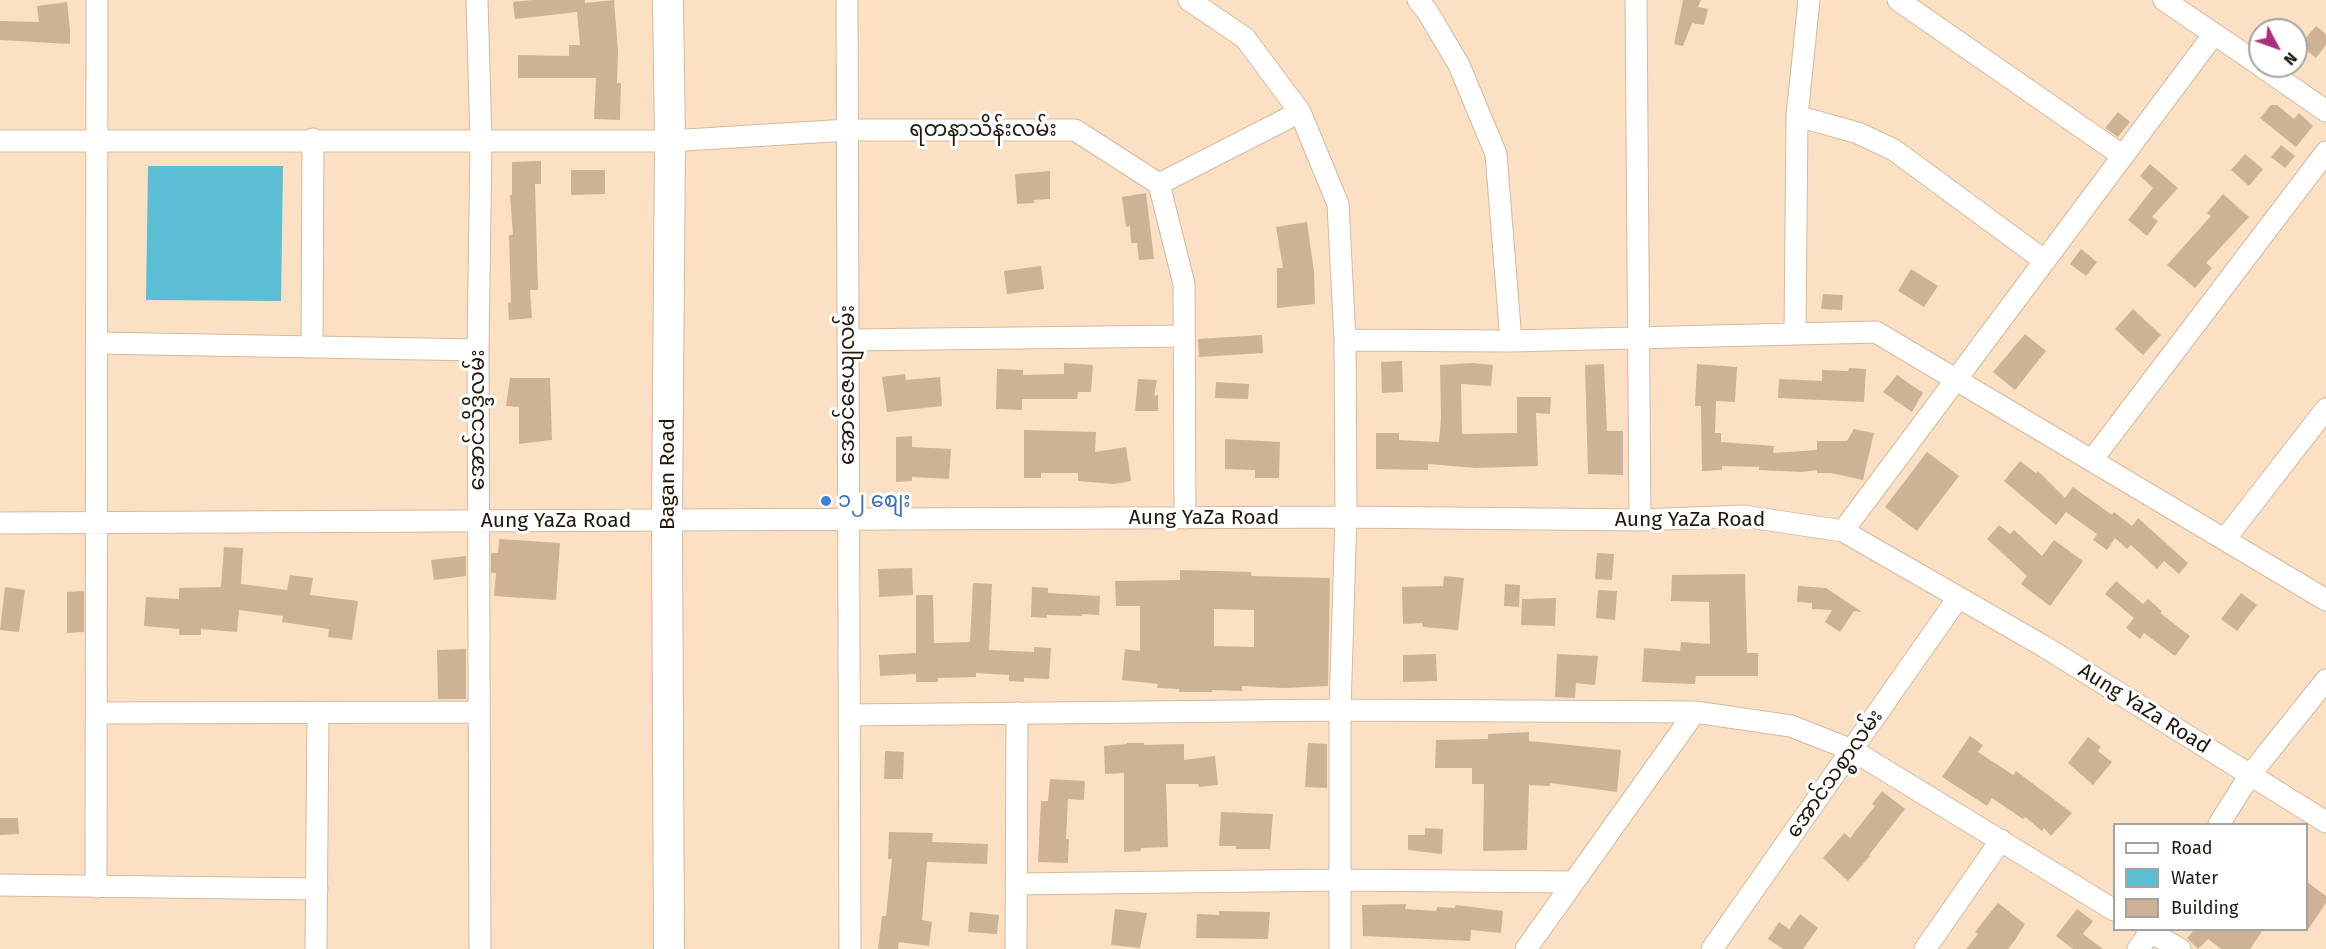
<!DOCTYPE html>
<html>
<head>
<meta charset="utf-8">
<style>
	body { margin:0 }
	#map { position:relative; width:2326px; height:949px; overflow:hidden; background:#fce0c4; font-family:"Fira Sans",sans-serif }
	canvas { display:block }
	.legend { position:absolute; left:2113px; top:823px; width:195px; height:108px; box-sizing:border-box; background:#fff; border:2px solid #a6a29e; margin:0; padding:8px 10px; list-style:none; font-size:18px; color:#21170c }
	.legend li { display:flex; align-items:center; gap:12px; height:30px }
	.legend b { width:30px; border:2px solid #a6a29e }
	.north { position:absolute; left:2248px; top:18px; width:60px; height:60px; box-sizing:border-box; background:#fff; border:2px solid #a6a29e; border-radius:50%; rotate:131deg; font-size:16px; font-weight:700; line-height:24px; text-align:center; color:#21170c }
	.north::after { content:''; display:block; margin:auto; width:21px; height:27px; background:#ac2e7e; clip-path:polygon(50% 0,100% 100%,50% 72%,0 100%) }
</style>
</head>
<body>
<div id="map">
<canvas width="2326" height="949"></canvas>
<ul class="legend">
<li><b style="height:8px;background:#fff"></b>Road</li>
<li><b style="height:16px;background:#5cbed4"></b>Water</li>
<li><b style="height:16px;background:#cdb296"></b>Building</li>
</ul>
<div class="north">N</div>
</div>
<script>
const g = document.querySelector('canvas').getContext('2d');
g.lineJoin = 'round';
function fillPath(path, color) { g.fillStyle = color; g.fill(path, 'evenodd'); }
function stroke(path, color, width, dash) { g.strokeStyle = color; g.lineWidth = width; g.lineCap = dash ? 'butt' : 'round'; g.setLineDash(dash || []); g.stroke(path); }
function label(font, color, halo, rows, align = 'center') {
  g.font = font + ' "Fira Sans","Noto Sans Myanmar",sans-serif'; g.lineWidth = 6; g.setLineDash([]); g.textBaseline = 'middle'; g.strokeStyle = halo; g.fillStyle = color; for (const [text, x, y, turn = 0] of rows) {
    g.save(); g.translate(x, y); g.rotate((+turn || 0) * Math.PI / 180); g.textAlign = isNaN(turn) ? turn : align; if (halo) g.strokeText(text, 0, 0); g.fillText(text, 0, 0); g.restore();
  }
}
fillPath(new Path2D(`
	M148,166H283L281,301L146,300Z`), '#5cbed4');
fillPath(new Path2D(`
	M532,0H585V3L614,0L618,52L617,83H621L620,120L594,119L596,78H518V55L569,56V45H580L577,12L515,19L513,2Z
	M1683,0H1701L1698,7L1708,9L1704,25L1692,23L1683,46L1674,44Z
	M67,2L70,30V44L0,40V21L39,22L37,6Z
	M2316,26L2326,34V45L2316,58L2300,45Z
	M2271,105H2277L2294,119L2299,113L2313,126L2296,147L2260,118Z
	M2118,112L2130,122L2118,137L2105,128Z
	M2281,145L2295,156L2285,168L2271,157Z
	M2245,154L2263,169L2249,186L2231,170Z
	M541,161V184H535L538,290H530L532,318L509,320L508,303L511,302L509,235H513L510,195H512V162Z
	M2150,164L2178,188L2152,217L2158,221L2147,236L2128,220L2153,188L2140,176Z
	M571,170H605V194L571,195Z
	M1050,171V199L1034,200V203L1017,204L1015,174Z
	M1146,193L1154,259L1139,260L1137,243H1131L1130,226L1126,227L1122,197Z
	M2223,194L2249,217L2206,263L2212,268L2195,288L2167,265L2211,216L2207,213Z
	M1307,222L1314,272L1315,304L1277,308V268H1283L1276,227Z
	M2081,249L2097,262L2086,276L2070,264Z
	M1041,266L1044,289L1007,294L1004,271Z
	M1911,269L1938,286L1924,307L1898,291Z
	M1823,294L1843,295L1842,310L1821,309Z
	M2133,309L2161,335L2143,355L2115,329Z
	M2025,334L2046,351L2015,390L1993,372Z
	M1262,335L1263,353L1199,357L1198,339Z
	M1402,361L1403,392L1382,393L1381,362Z
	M1064,363L1093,365L1091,392H1078L1077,399H1022V410L996,409L997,369L1023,370V375L1064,374Z
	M1473,363L1493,365L1491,386L1461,384L1462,434L1517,433V397H1551L1550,414L1536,413L1538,466L1476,468L1428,464V470L1376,469V433H1399V440L1439,442L1441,418L1440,365Z
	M1604,364L1607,431H1623V475L1588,474L1585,365Z
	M1697,364L1737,367L1735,402L1716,401L1715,433H1721V442L1774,446L1773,453L1817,450V441H1847L1854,429L1874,433L1863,480L1831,473H1817V470L1802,472L1759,470V467L1722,466V470L1702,471L1701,406H1695Z
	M1849,368L1866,369L1864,402L1778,398L1779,379L1822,381V370L1848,371Z
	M905,374L906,380L940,377L942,406L887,412L882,377Z
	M1897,375L1923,393L1912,412L1883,392Z
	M510,378H550L552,440L519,444V407L506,406Z
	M1138,379L1157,380L1154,396L1158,395V411H1135Z
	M1216,382L1249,384L1248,399L1215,398Z
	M1024,430L1096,432L1095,452L1126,447L1131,481L1114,484L1078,481V473H1041V478H1024Z
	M912,436V447L951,449L949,479L912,477V481L896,482V437Z
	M1225,439L1280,442L1279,478H1255V470L1225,469Z
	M1927,452L1959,476L1917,531L1885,507Z
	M2020,461L2036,473L2038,471L2065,498L2073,487L2112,515L2114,512L2132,526L2138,518L2188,563L2179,574L2164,561L2157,569L2131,545L2127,549L2115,538L2107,550L2093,540L2097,534L2066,512L2056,525L2004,481Z
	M1999,525L2010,534L2014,530L2042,556L2054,540L2083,561L2050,606L2021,584L2027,576L1987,539Z
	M499,539L560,543L556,600L494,596L496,573H491V553H498Z
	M224,547L243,548L241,584L287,590L290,575L313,578L310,595L358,601L352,640L328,637L329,629L282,622L283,616L239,610L237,632L201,629V635H179V629L144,626L146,597L179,599V588L221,587Z
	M1597,553L1614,554L1612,580L1595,579Z
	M466,556V576L434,580L431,560Z
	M912,568L913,595L879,597L878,569Z
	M1180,570L1251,572V576L1330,578L1328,686L1285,688L1242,686V691L1212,690V692H1179V689L1157,688L1158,684L1122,680L1125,649L1140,651V606H1116L1115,581L1180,580ZM1214,609L1254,610V647L1214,646Z
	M1745,574L1747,653H1758V676H1696L1695,684L1642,682L1644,648L1680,651L1681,642L1710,644L1709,602L1671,601L1672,575Z
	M1444,576L1464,578L1458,630L1423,627L1422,623L1403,624L1402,587L1443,586Z
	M2116,581L2143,604L2148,599L2162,611L2160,613L2190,636L2175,656L2144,633L2140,639L2126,628L2134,618L2105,594Z
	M973,583L992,584L989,650L1034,652V647L1051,648L1049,679L1024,678V682L1009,681V675L976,673V677L938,678V682H916V674L880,676L879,655L916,653V595H933L934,643L970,642Z
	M1505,584L1520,585L1519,607L1504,606Z
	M1798,586L1826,588L1862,612L1854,611L1840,632L1825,622L1832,610L1812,609V603L1797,602Z
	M5,587L25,590L19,632L0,630Z
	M1032,587L1048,588V593L1100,596L1099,615L1082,614V616L1047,615V618L1031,617Z
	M1598,590L1617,591L1615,620L1596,618Z
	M84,591V632L67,633V592Z
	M2241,593L2257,605L2237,631L2221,619Z
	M1556,598L1555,626L1521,625L1522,599Z
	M466,649V699H438L437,650Z
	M1436,654L1437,681L1403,682V655Z
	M1557,654L1598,656L1595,685L1576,683L1575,698L1555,697Z
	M1529,732V741L1621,750L1617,792L1550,783V786L1529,785L1527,850L1483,851L1484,784H1472V768H1435L1436,740L1488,739V734Z
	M1970,736L1983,745L1978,752L2013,775L2016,771L2072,813L2051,836L2044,828L2042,831L2025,817L2023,819L1992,798L1987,806L1942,777Z
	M2088,737L2101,747L2098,751L2112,762L2093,785L2068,763Z
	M1127,743H1144V745L1184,744V760L1215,756L1218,785L1199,787L1198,784H1166L1168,847L1141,848V851L1124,852V773L1105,774L1104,746L1127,744Z
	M1308,743L1327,744V788L1305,787Z
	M885,751L904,752L903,779H884Z
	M1050,779L1085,781L1084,800L1068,799L1066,839H1069L1068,863L1038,862L1041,801H1048Z
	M1882,791L1905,809L1869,855L1870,856L1848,881L1823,858L1844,833L1850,838L1875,806L1872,804Z
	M1221,812L1273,814L1270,849H1236V846H1219Z
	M0,818H18L19,834L0,835Z
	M1425,828L1443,829L1442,854L1408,850V835H1425Z
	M889,832L933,833L932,842L988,844L987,864L927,862L922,920L932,922L929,946L899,942L898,949H878L882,916H886L892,859H888Z
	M2307,882L2326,896V903L2307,931Z
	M1998,903L2025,924L2015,940L2008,949H1966L1978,934L1975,932Z
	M1406,904L1405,909L1436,911L1437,907L1455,908L1456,905L1503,911L1501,933L1471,930L1470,941L1363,936L1362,905Z
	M1115,909L1147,913L1140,948L1111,945Z
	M2077,909L2093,921L2083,934L2103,949H2073L2056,936Z
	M1219,911L1270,912L1268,939L1196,938L1197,914L1219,915Z
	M970,912L999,915L997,934L968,932Z
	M1800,914L1818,928L1803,949H1783L1768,939L1779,922L1789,929Z
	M2194,930H2263L2250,949H2221L2208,939L2198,949L2187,938Z`), '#cdb296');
const street = new Path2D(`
	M477,0L481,142L478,350L480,949
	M847,0L850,949
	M1189,0L1245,38L1300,112L1338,204L1345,340L1346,517L1340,710V949
	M1418,0L1427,11L1459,65L1496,154L1511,341
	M1636,0L1640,520
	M1898,0L2123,156
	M2164,0L2260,65
	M2261,66L2326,111
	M1797,116L1858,133L1894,150L2045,261
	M0,141H670L848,130H1075L1159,184L1184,284L1185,518
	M1159,184L1300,112
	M1795,334L1797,116L1809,0
	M848,340L1184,336
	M1345,340L1511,341L1876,332L2326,600
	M97,343L478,350
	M312,347L313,139
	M2092,460L2326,152
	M0,523L1346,517L1640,520L1743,516L1843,531L2045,647L2326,822
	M1843,531L2214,34
	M2225,539L2326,409
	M97,713L479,712
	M849,715L1340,710L1695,712L1791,726L1852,750L2114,910
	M2219,824L2250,775L2326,680
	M1016,884L1339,880L1574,882
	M0,885L317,889
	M96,887L97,0
	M2147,930L2180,949
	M316,949L318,713
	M1016,949L1017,713
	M1526,949L1695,712
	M1712,949L1958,598
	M1925,949L2001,840
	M2138,949L2152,930`);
const secondary = new Path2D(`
	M668,0L670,141L667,521L669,949`);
stroke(street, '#d4b99d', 23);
stroke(secondary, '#d4b99d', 32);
stroke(street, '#fff', 21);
stroke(secondary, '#fff', 30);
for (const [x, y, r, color] of [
	[826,501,6,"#3f7fe0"]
]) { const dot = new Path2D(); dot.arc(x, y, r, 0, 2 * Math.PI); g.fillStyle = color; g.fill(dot); stroke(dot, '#fff', 2); }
label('21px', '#21170c', '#fff', [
	["ရတနာသိန်းလမ်း",983,130],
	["အောင်ဇေယျလမ်း",848,385,-90],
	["အောင်သိဒ္ဒိလမ်း",478,420,-90],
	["Bagan Road",668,474,-90],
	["Aung YaZa Road",1204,518],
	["Aung YaZa Road",1690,520],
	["Aung YaZa Road",556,521],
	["Aung YaZa Road",2144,709,32],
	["အောင်သစ္စာလမ်း",1835,774,-55]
]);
label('21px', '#366cbe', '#fff', [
	["၁၂ စျေး",838,501]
], 'left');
</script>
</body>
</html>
